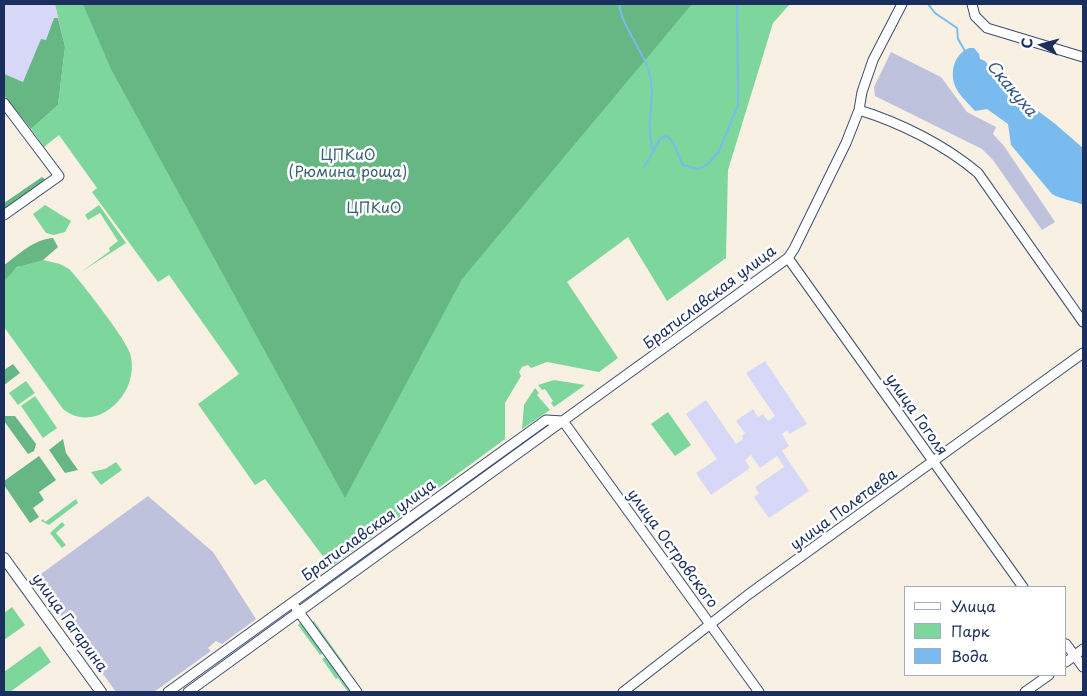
<!DOCTYPE html>
<html>
<head>
<meta charset="utf-8">
<style>
	body { margin:0 }
	#map { position:relative; width:1087px; height:696px; overflow:hidden; background:#f8f0e2; font-family:"Playpen Sans",sans-serif }
	canvas { display:block }
	.frame { position:absolute; inset:0; border:5px solid #1b2f5e; pointer-events:none }
	.legend { position:absolute; left:904px; top:586px; width:162px; height:90px; box-sizing:border-box; background:#fff; border:1px solid #a4acbf; margin:0; padding:6px 9px; list-style:none; font-size:15px; color:#1b2f5e }
	.legend li { display:flex; align-items:center; gap:10px; height:25px }
	.legend b { width:25px; border:1px solid #a4acbf }
	.north { position:absolute; left:1017px; top:20px; width:50px; height:50px; -webkit-text-stroke:4px #fff; paint-order:stroke; rotate:277deg; font-size:14px; font-weight:700; line-height:20px; text-align:center; color:#1b2f5e }
	.north::after { content:''; display:block; margin:auto; width:18px; height:22px; background:#1b2f5e; clip-path:polygon(50% 0,100% 100%,50% 72%,0 100%) }
</style>
</head>
<body>
<div id="map">
<canvas width="1087" height="696"></canvas>
<div class="frame"></div>
<ul class="legend">
<li><b style="height:6px;background:#fff"></b>Улица</li>
<li><b style="height:14px;background:#7dd69c"></b>Парк</li>
<li><b style="height:14px;background:#79bbee"></b>Вода</li>
</ul>
<div class="north">С</div>
</div>
<script>
const g = document.querySelector('canvas').getContext('2d');
g.lineJoin = 'round';
function fillPath(path, color) { g.fillStyle = color; g.fill(path, 'evenodd'); }
function stroke(path, color, width, dash) { g.strokeStyle = color; g.lineWidth = width; g.lineCap = dash ? 'butt' : 'round'; g.setLineDash(dash || []); g.stroke(path); }
function label(font, color, halo, rows, align = 'center') {
  g.font = font + ' "Playpen Sans",sans-serif'; g.lineWidth = 5; g.setLineDash([]); g.textBaseline = 'middle'; g.strokeStyle = halo; g.fillStyle = color; for (const [text, x, y, turn = 0] of rows) {
    g.save(); g.translate(x, y); g.rotate((+turn || 0) * Math.PI / 180); g.textAlign = isNaN(turn) ? turn : align; if (halo) g.strokeText(text, 0, 0); g.fillText(text, 0, 0); g.restore();
  }
}
fillPath(new Path2D(`
	M4,4H55L65,47L31,129L4,95Z
	M765,361L807,424L789,434L787,430L782,434L789,446L782,451L809,491L769,518L754,497L759,493L755,487L784,467L777,456L760,468L751,455L745,460L750,468L711,495L696,473L717,459L686,414L706,400L736,444L743,439L742,436L745,433L736,421L753,409L758,417L763,414L768,421L775,416L746,373Z`), '#d7d7f8');
fillPath(new Path2D(`
	M891,52L941,77L967,112L996,127L993,134L1004,146L1055,222L1042,230L993,160L982,149L875,96L874,87Z
	M148,496L213,552L256,619L222,644L216,641L208,648L211,651L154,692H116L34,579Z`), '#bfc2dd');
fillPath(new Path2D(`
	M55,4H790L773,23L728,170L726,258L667,301L628,237L567,282L618,358L599,372L547,362L531,368L528,365L522,367L519,372L521,376L505,403V439L331,567L265,479L255,485L198,404L239,374L169,275L158,282L92,192L97,188L59,135L44,147L31,129L58,105L65,47Z
	M45,205L71,221L65,232L54,235L46,233L33,214Z
	M99,205L126,243L81,272L110,251L109,248L118,241L100,213L88,220L85,215Z
	M43,260L60,264L69,269C81,281 126,340 130,353C142,393 96,436 63,409L4,327V281C12,267 27,261 43,260Z
	M554,380L585,385L554,407L551,403L553,401L545,389L542,390L538,385Z
	M26,381L35,393L18,405L9,393Z
	M535,388L539,393L537,395L550,410L522,429L524,405Z
	M35,396L57,428L43,438L21,406Z
	M668,412L691,445L675,456L651,424Z
	M116,462L122,470L101,485L91,472L105,469Z
	M76,499L78,503L49,525L41,521L43,519L45,522Z
	M62,522L65,525L56,533L66,545L62,548L50,533Z
	M12,607L25,625L4,640V613Z
	M314,621L348,669L346,670L312,622Z
	M301,622L323,653L320,655L298,625Z
	M40,646L51,662L10,692H4V672Z
	M326,657L351,692H348L338,678L336,679L322,659Z`), '#7dd69c');
fillPath(new Path2D(`
	M83,4H692L462,279L345,498L111,69Z
	M54,18H58L65,47L58,105L31,129L4,95V74L23,82L41,39L46,40Z
	M42,177L46,180L4,212V203Z
	M53,238L58,247L43,260L17,267L4,281V265C20,254 32,240 53,238Z
	M13,364L20,373L4,385V370Z
	M4,416H15L36,444L34,451L28,454L4,421Z
	M63,439L66,453L78,470L65,473L49,450Z
	M39,456L56,480L39,492L44,500L33,508L39,517L30,523L4,485V481Z`), '#66b784');
fillPath(new Path2D(`
	M969,48H974L979,54L980,59L985,61L1009,89L1054,123L1083,148V205C1073,200 1062,200 1052,194L1011,145L1008,124L987,109L975,111C970,105 963,99 959,93C948,78 952,55 969,48Z`), '#79bbee');
stroke(new Path2D(`
	M619,4C623,29 642,48 649,72C657,98 644,123 653,149
	M928,4L935,13L957,28L958,39L965,51
	M644,167L661,138L667,136L673,142L683,165L698,169L707,165L719,151L738,105L737,4`), '#79bbee', 2);
const minor = new Path2D(`
	M972,4L975,16L987,28L1083,57
	M4,103L59,176L4,215
	M859,110C901,123 945,145 978,173L1083,322
	M788,258L1023,587
	M563,421L759,692
	M296,608L357,692
	M1066,644L1083,667
	M1066,662L1083,649
	M168,692L546,420L563,421
	M188,692L788,258L794,249L846,143L859,110L862,92L873,60L902,4
	M623,692L749,594L1083,353
	M1025,692L1049,675`);
const major = new Path2D(`
	M4,558L101,692`);
stroke(minor, '#3c4c72', 11);
stroke(major, '#3c4c72', 12);
stroke(minor, '#fff', 9);
stroke(major, '#fff', 10);
label('15px', '#386171', '#fff', [
	["ЦПКиО",348,156],
	["(Рюмина роща)",348,173],
	["ЦПКиО",374,209]
]);
label('15px', '#1b2f5e', '#fff', [
	["Братиславская улица",710,298,-37],
	["улица Гоголя",916,415,55],
	["улица Полетаева",844,510,-36],
	["Братиславская улица",369,531,-36],
	["улица Островского",672,549,54],
	["улица Гагарина",69,623,54]
]);
label('italic 16px', '#375989', '#fff', [
	["Скакуха",1011,89,50]
]);
</script>
</body>
</html>
